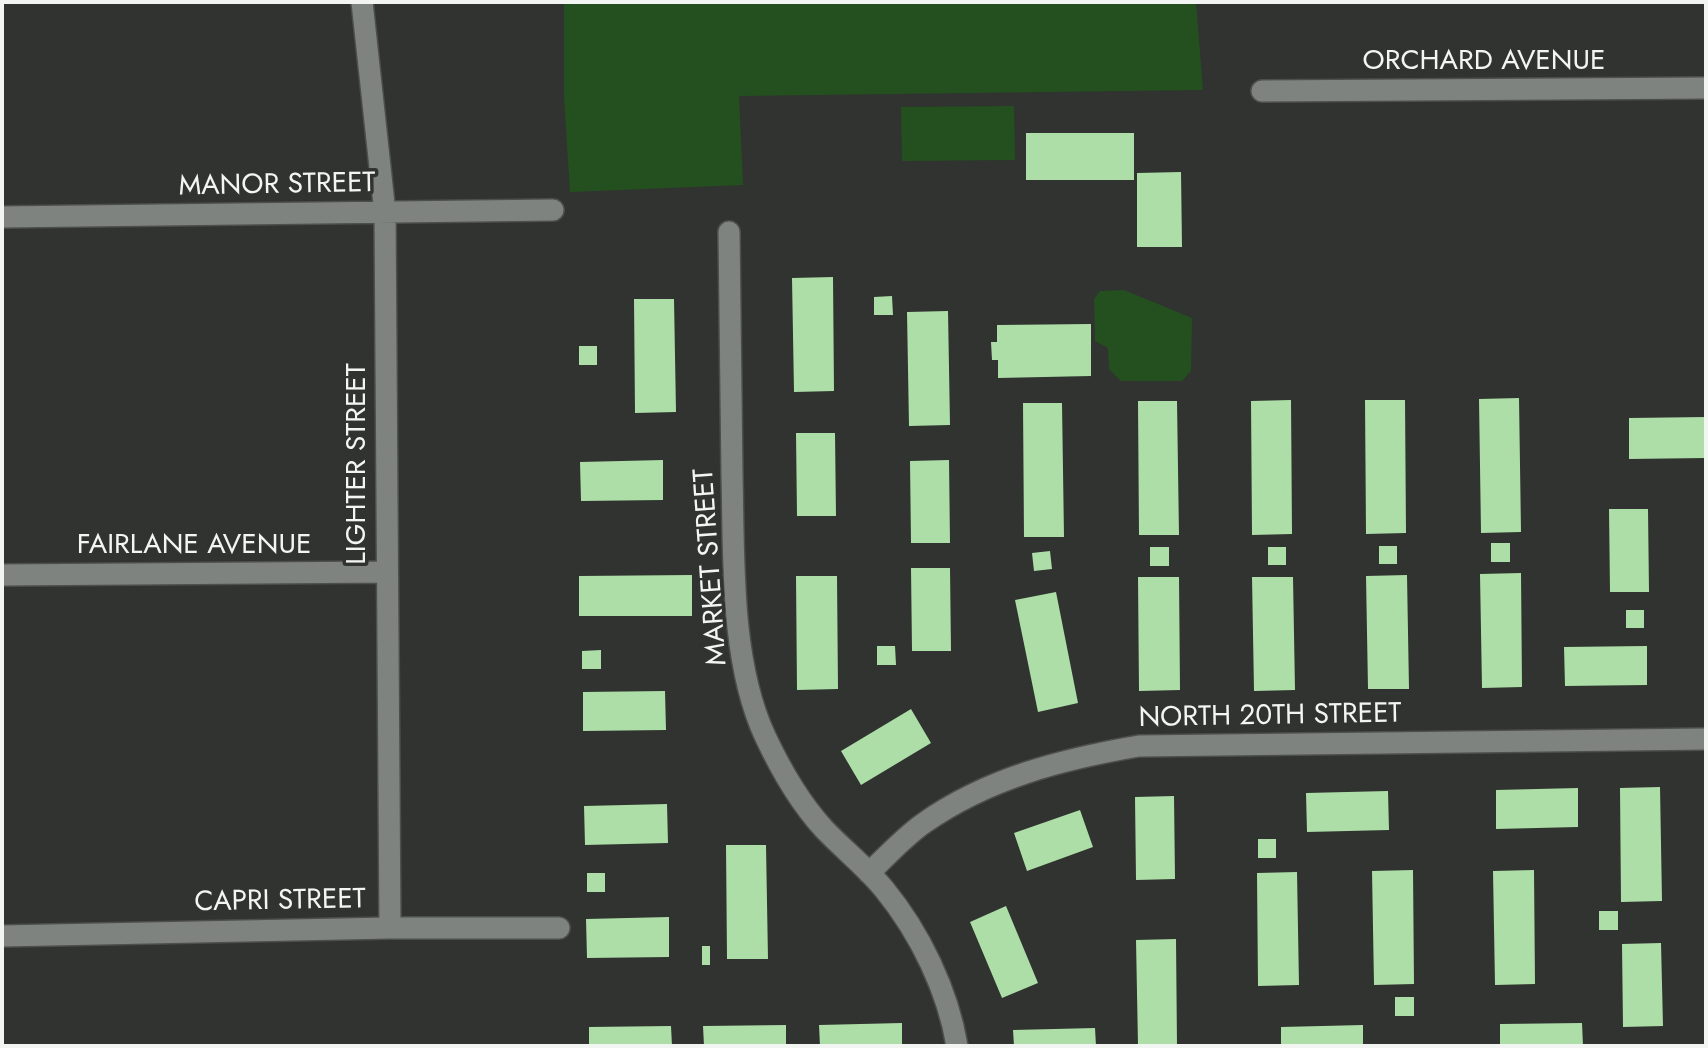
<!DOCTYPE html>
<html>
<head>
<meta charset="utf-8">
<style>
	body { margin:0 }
	#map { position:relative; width:1708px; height:1048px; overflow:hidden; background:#30332f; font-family:Jost,sans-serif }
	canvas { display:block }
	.frame { position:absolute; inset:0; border:4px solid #f3f5f2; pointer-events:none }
</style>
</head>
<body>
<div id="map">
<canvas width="1708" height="1048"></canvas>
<div class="frame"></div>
</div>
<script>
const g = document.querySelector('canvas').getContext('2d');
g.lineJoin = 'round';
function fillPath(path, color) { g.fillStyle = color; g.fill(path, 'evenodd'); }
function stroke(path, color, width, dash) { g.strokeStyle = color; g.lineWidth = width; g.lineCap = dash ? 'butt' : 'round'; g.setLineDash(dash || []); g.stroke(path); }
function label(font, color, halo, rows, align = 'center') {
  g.font = font + ' Jost,sans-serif'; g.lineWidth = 7; g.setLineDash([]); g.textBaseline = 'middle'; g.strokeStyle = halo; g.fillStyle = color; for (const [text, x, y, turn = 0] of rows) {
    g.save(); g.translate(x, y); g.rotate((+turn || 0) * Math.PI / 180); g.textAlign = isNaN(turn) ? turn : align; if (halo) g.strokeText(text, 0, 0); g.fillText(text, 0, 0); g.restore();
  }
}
fillPath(new Path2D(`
	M564,2H1196L1203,90L739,96L743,185L570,192L564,98Z
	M1014,106L1015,160L902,161L901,107Z
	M1124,290L1192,318L1191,371L1182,381H1121L1109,369L1108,348L1095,341L1094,299L1100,291Z`), '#245020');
fillPath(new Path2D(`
	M1026,133H1134V180H1026Z
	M1181,172L1182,247H1137V173Z
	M833,277L834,391L794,392L792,278Z
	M892,296L893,315H874V297Z
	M634,299H674L676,412L635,413Z
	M948,311L950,425L909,426L907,312Z
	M1091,324V376L998,378V360H992L991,342H997V325Z
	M579,346H597V365H579Z
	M1519,398L1521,532L1481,533L1479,399Z
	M1291,400L1292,534L1252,535L1251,401Z
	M1365,400H1405L1406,533L1366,534Z
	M1138,401H1177L1179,535H1139Z
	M1023,403H1062L1064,537H1024Z
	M1706,417V458L1629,459V418Z
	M796,433H835L836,516H797Z
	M663,460V500L581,501L580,462Z
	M949,460L950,543H911L910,461Z
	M1609,509H1648L1649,592H1610Z
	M1491,543H1510V562H1491Z
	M1379,546H1397V564H1379Z
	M1150,547H1169V566H1150Z
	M1268,547H1286V565H1268Z
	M1050,551L1052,569L1034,571L1032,553Z
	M911,568H950L951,651H912Z
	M1521,573L1522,687L1482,688L1480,574Z
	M692,575V616H579V576Z
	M1407,575L1409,689H1368L1366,576Z
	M796,576H837L838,689L797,690Z
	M1138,577H1179L1180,690L1139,691Z
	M1252,577H1293L1295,690L1254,691Z
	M1056,592L1078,703L1038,712L1015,600Z
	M1626,610H1644V628H1626Z
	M877,646H895L896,665H877Z
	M1647,646V685L1565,686L1564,647Z
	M601,650V669H582V651Z
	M665,691L666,730L583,731V692Z
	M911,709L931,743L861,785L841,751Z
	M1660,787L1662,901L1621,902L1620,788Z
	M1578,788V827L1496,829V790Z
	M1388,791L1389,830L1307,832L1306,793Z
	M1174,796L1175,879L1136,880L1135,797Z
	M667,804L668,843L585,845L584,806Z
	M1080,810L1093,847L1027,871L1014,833Z
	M1258,839H1276V858H1258Z
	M726,845H766L768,959H727Z
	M1413,870L1414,984L1374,985L1372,871Z
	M1534,870L1535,984L1495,985L1493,871Z
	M1297,872L1299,985L1258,986L1257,873Z
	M587,873H605V892H587Z
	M1006,906L1038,983L1002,998L970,922Z
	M1599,911H1618V930H1599Z
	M669,917V957L587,958L586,919Z
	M1176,939L1177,1046H1138L1136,940Z
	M1661,943L1663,1026L1623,1027L1622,944Z
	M702,946H710V965H702Z
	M1395,997H1414V1016H1395Z
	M902,1023V1046H820L819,1025Z
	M1582,1023L1583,1046H1500V1024Z
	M786,1025V1046H704L703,1026Z
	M1363,1025V1046H1281V1027Z
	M671,1026L672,1046H589V1027Z
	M1095,1028L1096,1046H1014L1013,1030Z`), '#addea7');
const street = new Path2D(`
	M362,2L385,213L390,928
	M1262,91L1706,88
	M2,217L553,210
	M729,232C730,313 731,394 732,475C734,556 730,661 765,736C780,768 800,803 824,829C844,850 866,867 884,889C920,933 948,991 957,1046
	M2,575L386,572
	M869,873C887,856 904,837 924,823C988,778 1063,759 1139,746L1706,739
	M2,936L390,928H559`);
stroke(street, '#4d4f4c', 24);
stroke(street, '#7f837f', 21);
label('28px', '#f3f5f2', '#30332f', [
	["ORCHARD AVENUE",1484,62],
	["MANOR STREET",277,186,-1],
	["LIGHTER STREET",358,464,-90],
	["FAIRLANE AVENUE",194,546],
	["MARKET STREET",712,567,-94],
	["NORTH 20TH STREET",1270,717,-1],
	["CAPRI STREET",280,902,-1]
]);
</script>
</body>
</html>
